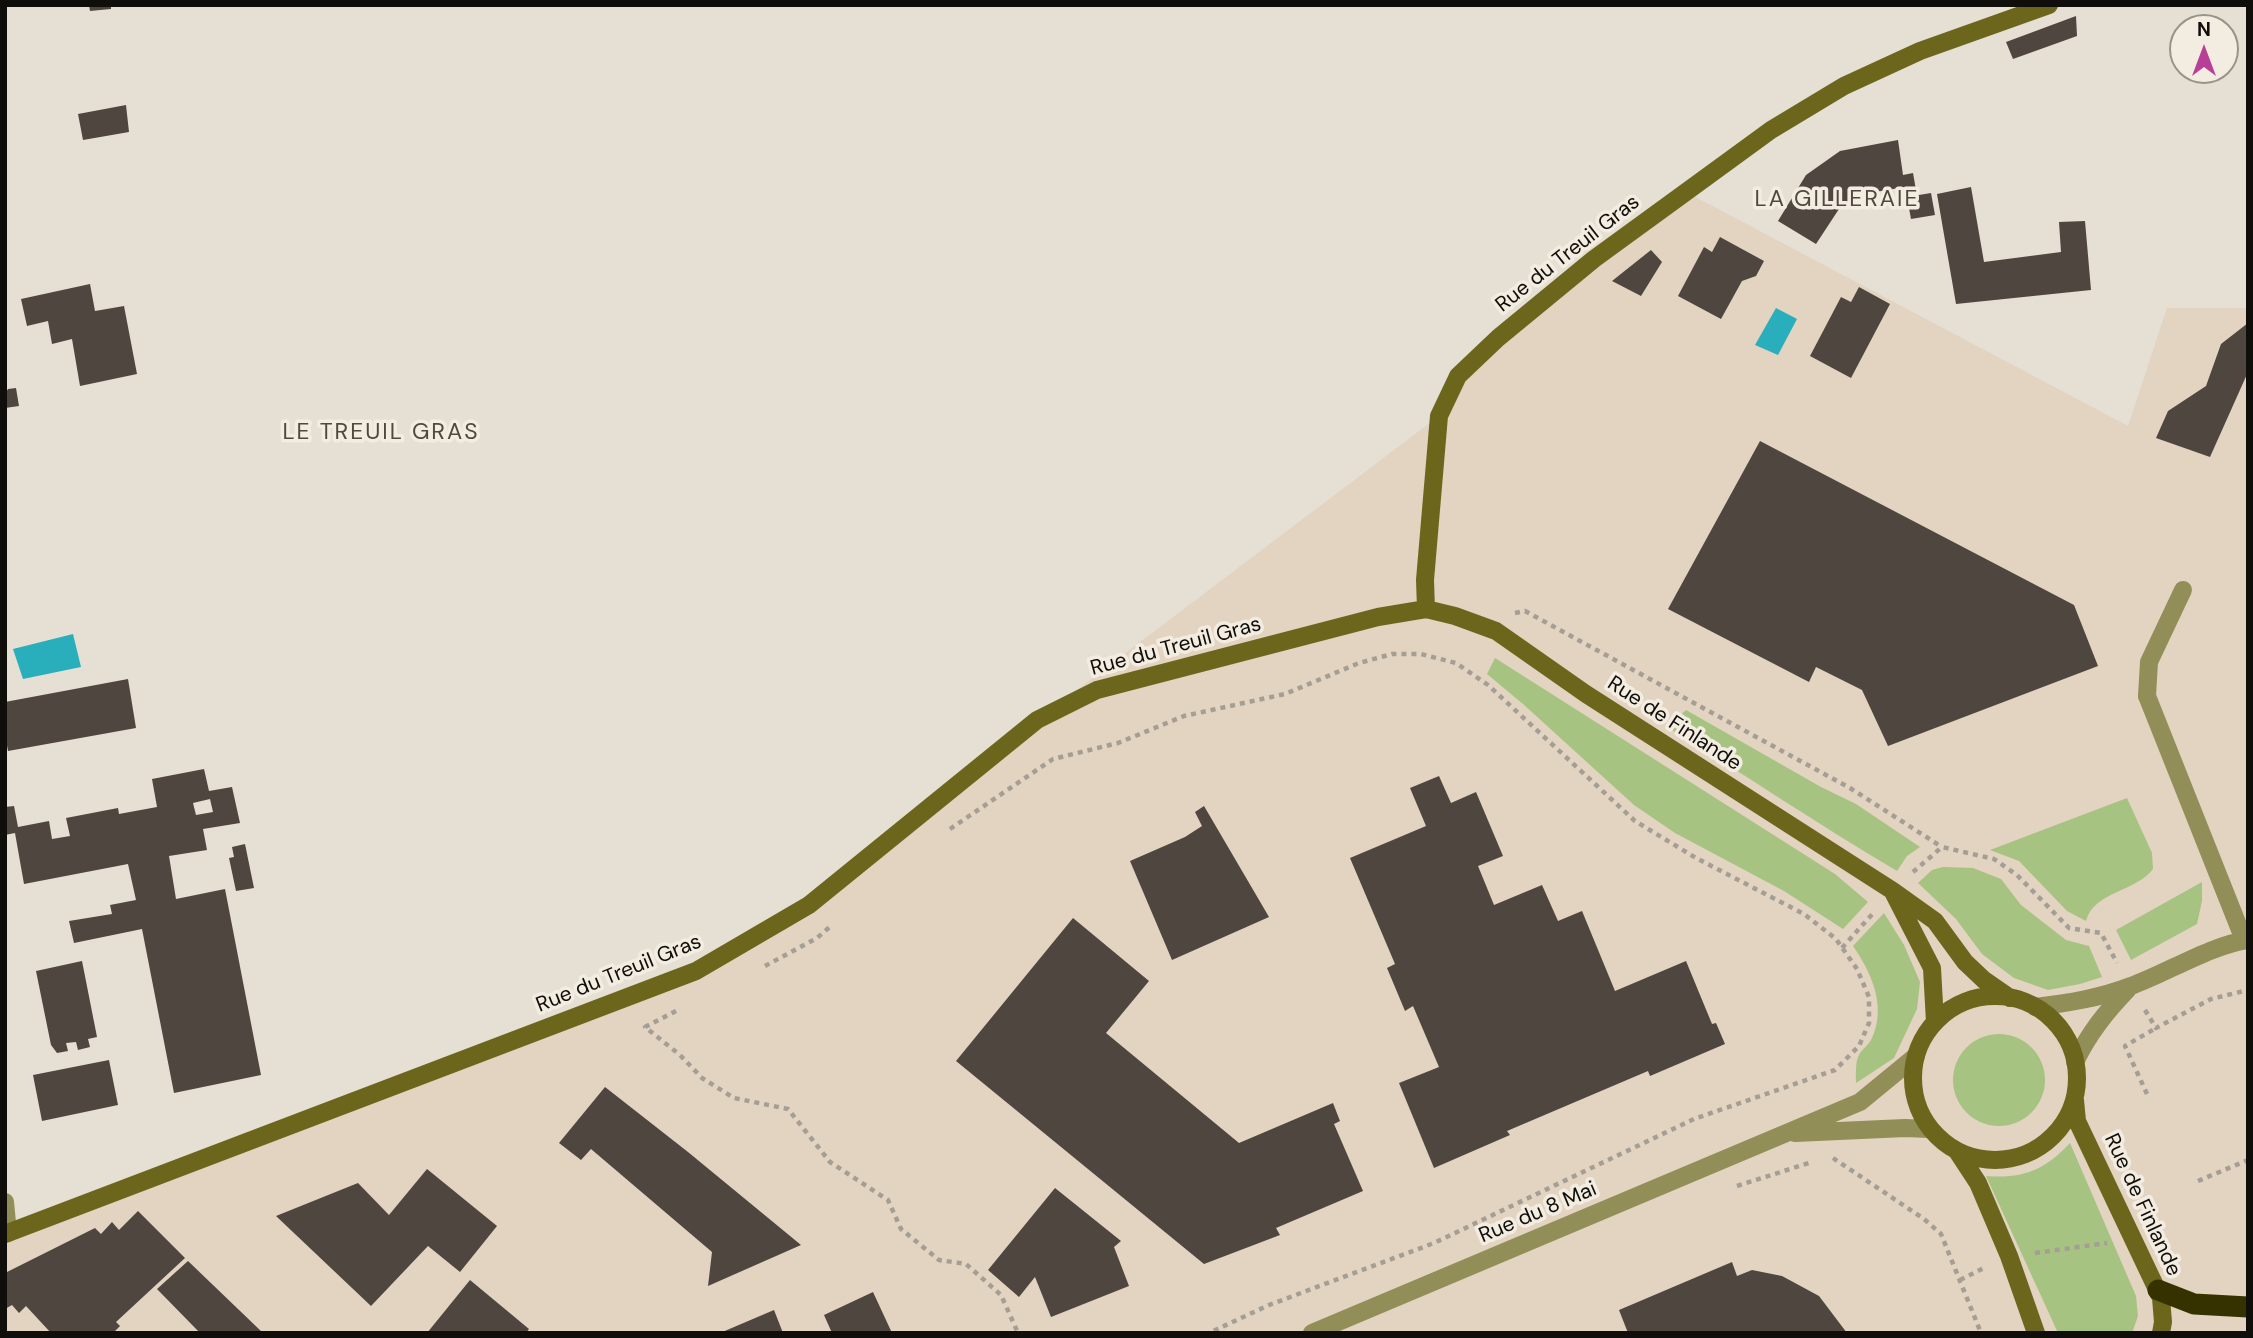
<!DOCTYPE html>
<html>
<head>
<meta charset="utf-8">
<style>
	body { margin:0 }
	#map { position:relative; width:2253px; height:1338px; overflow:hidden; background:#e6dfd4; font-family:"DM Sans",sans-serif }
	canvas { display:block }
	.frame { position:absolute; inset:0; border:7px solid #100e0a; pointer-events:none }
	.north { position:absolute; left:2169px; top:14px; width:70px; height:70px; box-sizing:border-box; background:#f3ece1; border:2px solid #98938b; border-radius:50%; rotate:0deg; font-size:19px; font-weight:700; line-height:28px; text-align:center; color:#100e0a }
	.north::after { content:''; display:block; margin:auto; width:24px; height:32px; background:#b73f95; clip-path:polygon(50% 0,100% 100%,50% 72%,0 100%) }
</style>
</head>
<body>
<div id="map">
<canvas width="2253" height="1338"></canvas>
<div class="frame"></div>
<div class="north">N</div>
</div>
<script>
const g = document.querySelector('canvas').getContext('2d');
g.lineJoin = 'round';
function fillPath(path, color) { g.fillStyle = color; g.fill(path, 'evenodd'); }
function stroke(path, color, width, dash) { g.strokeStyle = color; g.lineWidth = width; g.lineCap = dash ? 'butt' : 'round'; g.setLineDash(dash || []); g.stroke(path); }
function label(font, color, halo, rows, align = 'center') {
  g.font = font + ' "DM Sans",sans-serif'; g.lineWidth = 7; g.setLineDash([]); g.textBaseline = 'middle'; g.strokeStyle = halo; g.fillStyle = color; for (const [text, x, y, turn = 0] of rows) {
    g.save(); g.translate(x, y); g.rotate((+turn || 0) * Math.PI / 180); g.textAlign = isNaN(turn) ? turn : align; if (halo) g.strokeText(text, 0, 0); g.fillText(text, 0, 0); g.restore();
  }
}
fillPath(new Path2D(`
	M1686,192L2128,426L2167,308H2248V1333H5V1234L696,971L809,905L1037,720L1439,416L1458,376Z`), '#e3d3c1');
fillPath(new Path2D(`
	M1495,658L1835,874L1868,902L1843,929L1784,891L1675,833L1634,805L1523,704L1487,674Z
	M1686,710L1821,787L1856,804L1920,847L1907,856L1897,871C1819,825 1744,774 1667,727Z
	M2127,798L2152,853L2153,869C2136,892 2094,891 2086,921L2067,911L2019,861L1990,850Z
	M1943,867L1973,868L2001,879L2021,905L2066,940L2089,946L2102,977L2080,984L2048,990L2014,978L1982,954L1956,919L1918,883L1932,870Z
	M2202,882V901L2197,924L2131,960L2116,930Z
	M1884,913L1904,945L1920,982L1917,1009L1894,1058L1856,1083C1856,1075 1855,1062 1859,1055C1862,1049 1869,1045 1872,1038C1887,1006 1871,972 1853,946Z
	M1953 1080a46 46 0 1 1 92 0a46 46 0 1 1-92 0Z
	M2070,1143L2136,1296L2138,1316L2132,1333H2058L1986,1176C2023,1179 2045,1170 2070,1143Z`), '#a6c382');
fillPath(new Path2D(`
	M1776,308L1797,319L1778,355L1755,345Z
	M73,634L81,667L23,679L13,649Z`), '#29aebb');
fillPath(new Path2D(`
	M89,5H111V9L90,11Z
	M2076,16L2077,36L2013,59L2006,42Z
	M126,105L129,132L83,140L78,114Z
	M1898,140L1903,175L1913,173L1916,190L1906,192L1905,187L1857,195L1839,209L1816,244L1778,221L1806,175L1840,151Z
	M1971,187L1984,262L2061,252L2059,222L2085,221L2091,290L1956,304L1937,194Z
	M1931,193L1935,215L1911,219L1907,197Z
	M1720,237L1764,261L1756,276L1742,281L1721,319L1678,296L1704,247L1712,252Z
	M1651,250L1662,262L1641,296L1612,281Z
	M90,284L95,311L124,306L137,374L80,386L72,339L52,344L48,321L27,326L21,299Z
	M1859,287L1890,304L1851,378L1810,356L1841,297L1851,302Z
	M2248,323V372L2210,457L2156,438L2168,411L2206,386L2221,344Z
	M16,388L19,406L5,408V394L8,389Z
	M1760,441L2074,605L2098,666L1888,746L1862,690L1816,667L1809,682L1668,609Z
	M128,679L136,728L8,751L5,735V702Z
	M204,769L209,791L232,787L240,823L203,829L207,850L169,856L176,899L225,889L261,1075L174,1093L142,929L74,943L69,921L112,914L110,905L136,900L128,864L24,884L15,833L5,835V807L14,806L18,827L49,821L52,839L70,836L66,818L118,808L119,814L157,807L152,779ZM210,799L213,812L196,815L193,803Z
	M1439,776L1451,803L1476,792L1503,856L1478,866L1494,905L1542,885L1558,921L1582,911L1615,991L1686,961L1712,1024L1716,1023L1725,1044L1650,1076L1648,1071L1507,1131L1510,1135L1434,1168L1399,1083L1439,1067L1413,1006L1405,1011L1387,968L1395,964L1350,858L1426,826L1410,788Z
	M1204,806L1269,917L1172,960L1130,861L1185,837L1202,826L1195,812Z
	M245,844L254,888L236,891L229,858L234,857L232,847Z
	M1073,918L1149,981L1106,1033L1239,1143L1333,1103L1340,1121L1334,1124L1363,1191L1276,1228L1280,1235L1204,1264L956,1061Z
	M82,961L97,1037L88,1039L90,1047L78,1050L76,1042L66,1043L68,1051L57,1053L51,1045L36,971Z
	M109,1060L118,1105L42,1121L33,1075Z
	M605,1087L688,1152L801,1245L708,1286L712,1252L591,1149L581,1160L559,1143Z
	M427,1169L497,1226L460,1272L428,1246L371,1306L276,1216L358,1183L389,1215Z
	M1055,1188L1121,1241L1114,1247L1129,1286L1051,1317L1035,1277L1019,1297L988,1270Z
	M138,1211L185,1258L116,1322L120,1326L113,1333H51L26,1306L19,1313L12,1305L5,1309V1273L95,1228L101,1234L112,1222L119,1230Z
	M188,1261L263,1333H200L157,1289Z
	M1732,1262L1737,1276L1752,1270L1782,1276L1819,1296L1847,1333H1628L1619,1310Z
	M470,1280L529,1329L526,1333H427Z
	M873,1292L892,1333H832L824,1315Z
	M774,1310L783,1333H720Z`), '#4f4640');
stroke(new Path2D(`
	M1515,613L1525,611L1850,788L1942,847
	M950,829L1053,759L1118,743L1184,716L1285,694L1359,663L1392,654H1421L1456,663L1488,685L1635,821L1696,858L1804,914L1836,939L1857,969L1869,997V1023L1859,1046L1835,1070L1694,1119L1434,1243L1269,1305L1209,1333
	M1913,872L1942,847L1994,859L2017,875L2069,928L2101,933L2117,963
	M1842,948L1875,911
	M765,966L817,938L832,925
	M2145,1010L2156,1028L2211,999L2248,990
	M676,1011L645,1027L680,1055L702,1078L734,1098L788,1109L830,1162L888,1200L901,1229L939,1260L966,1264L1001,1295L1018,1333
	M2147,1094L2125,1046L2156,1028
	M1833,1158L1924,1219L1941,1234L1981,1333
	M2198,1181L2248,1160
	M1737,1186L1812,1162
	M2035,1253L2107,1243
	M1960,1280L1984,1268`), '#a49e95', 4.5, [5, 5]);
stroke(new Path2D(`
	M2147,696L2149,662L2183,590`), '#928e57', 18);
stroke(new Path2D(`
	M2147,696L2244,940
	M2035,1007C2068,1003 2100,998 2131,986C2167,973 2211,945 2248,940
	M2075,1062C2089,1033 2106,1012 2128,989
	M1795,1133L1905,1128L1930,1129
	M5,1202L8,1233
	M1312,1333L1860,1102L1916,1056`), '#928e57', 18);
stroke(new Path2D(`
	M1426,609L1425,580L1439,416L1458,376L1498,338L1594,259L1686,192L1771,130L1844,86L1920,51L2049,5
	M1894,894L1932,968L1935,1022
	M1913 1078a82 82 0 1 1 164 0a82 82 0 1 1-164 0Z
	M2075,1100L2077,1121L2161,1298L2163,1322L2161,1333
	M1957,1151L1978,1183L2009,1256L2036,1333
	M5,1234L696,971L809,905L1037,720L1097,690L1378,617L1426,609L1455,616L1496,631L1586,694L1893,891L1935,921L1965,962L1984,980L2010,998`), '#6c661d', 18);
stroke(new Path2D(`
	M2158,1290L2194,1304L2248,1307`), '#363200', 21);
label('21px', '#100e0a', '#f3ece1', [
	["Rue du Treuil Gras",1568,254,-38],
	["Rue du Treuil Gras",1176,647,-15],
	["Rue de Finlande",1674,724,33],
	["Rue du Treuil Gras",619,974,-22],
	["Rue de Finlande",2142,1205,65],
	["Rue du 8 Mai",1538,1213,-23]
]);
g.letterSpacing = '2px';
label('23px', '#4f4941', '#f3ece1', [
	["LA GILLERAIE",1837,200],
	["LE TREUIL GRAS",381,433]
]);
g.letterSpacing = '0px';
</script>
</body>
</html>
